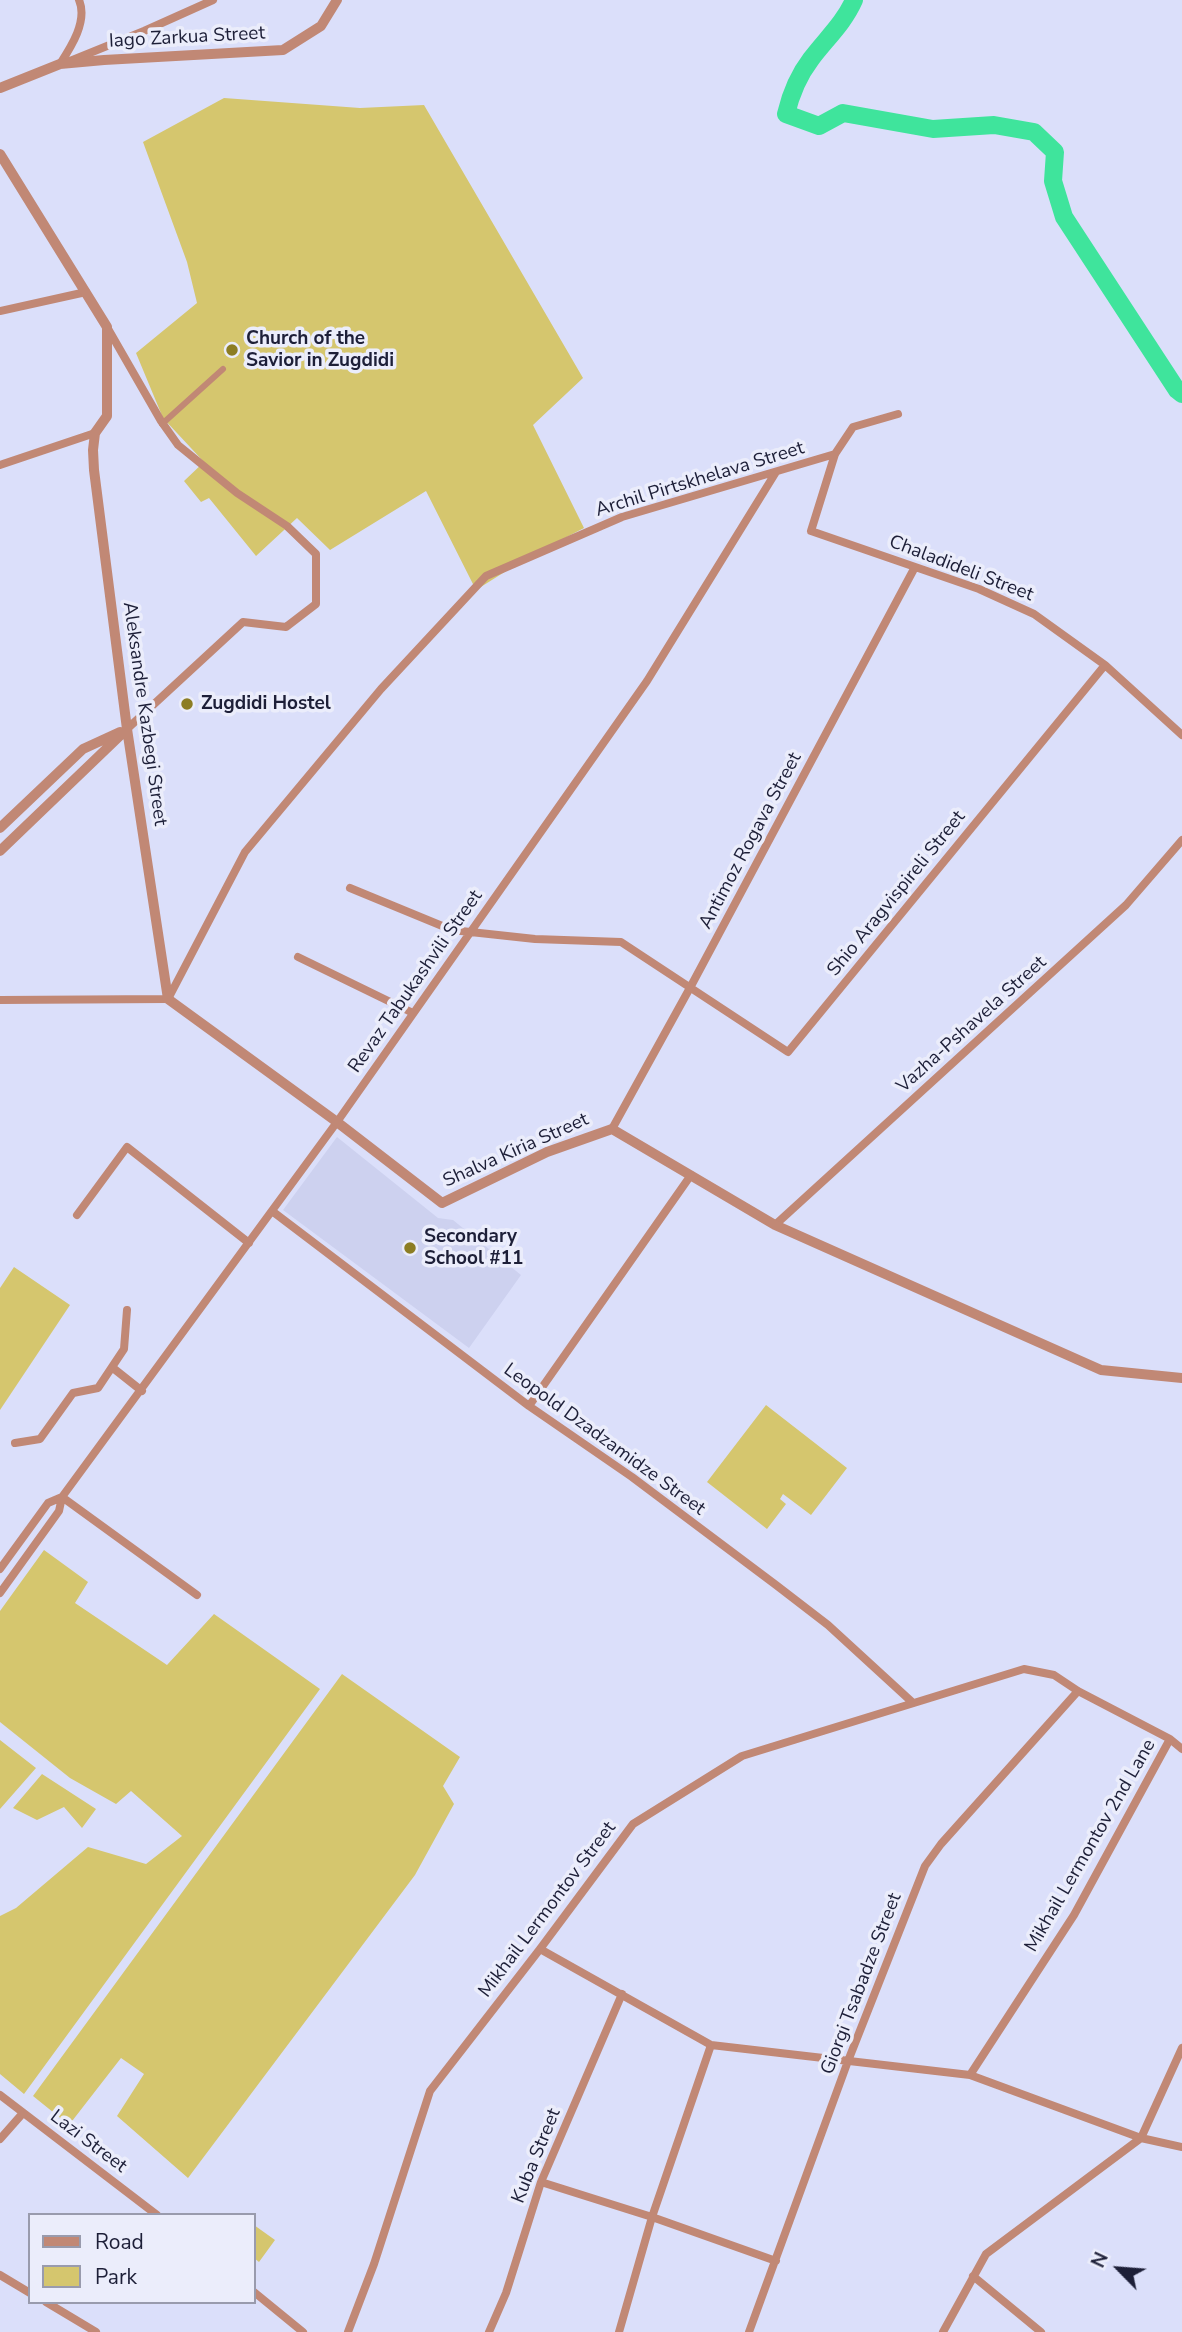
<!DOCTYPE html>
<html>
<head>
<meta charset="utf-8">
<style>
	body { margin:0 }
	#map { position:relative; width:1182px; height:2332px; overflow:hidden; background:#dbdffa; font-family:"Nunito Sans",sans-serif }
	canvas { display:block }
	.legend { position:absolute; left:28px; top:2213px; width:228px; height:91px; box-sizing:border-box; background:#ebedfb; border:2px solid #999bad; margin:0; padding:9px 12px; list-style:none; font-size:21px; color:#1d1f38 }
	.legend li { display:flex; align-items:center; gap:14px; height:35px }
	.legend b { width:35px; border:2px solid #999bad }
	.north { position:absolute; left:1084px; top:2234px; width:70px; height:70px; -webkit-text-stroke:5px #ebedfb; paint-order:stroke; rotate:295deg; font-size:19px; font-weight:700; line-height:28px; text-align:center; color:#1d1f38 }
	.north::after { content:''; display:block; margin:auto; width:24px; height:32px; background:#1d1f38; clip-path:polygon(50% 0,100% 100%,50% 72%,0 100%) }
</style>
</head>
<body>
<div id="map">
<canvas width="1182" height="2332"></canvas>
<ul class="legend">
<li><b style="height:9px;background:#c18875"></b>Road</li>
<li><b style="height:19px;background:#d5c66e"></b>Park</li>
</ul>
<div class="north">N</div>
</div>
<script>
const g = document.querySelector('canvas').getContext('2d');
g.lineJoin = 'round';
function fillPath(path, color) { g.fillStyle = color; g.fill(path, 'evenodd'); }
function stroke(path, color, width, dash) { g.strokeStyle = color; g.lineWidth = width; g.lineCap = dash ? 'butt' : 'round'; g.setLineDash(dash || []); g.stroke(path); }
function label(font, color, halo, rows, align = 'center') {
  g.font = font + ' "Nunito Sans",sans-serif'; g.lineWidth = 7; g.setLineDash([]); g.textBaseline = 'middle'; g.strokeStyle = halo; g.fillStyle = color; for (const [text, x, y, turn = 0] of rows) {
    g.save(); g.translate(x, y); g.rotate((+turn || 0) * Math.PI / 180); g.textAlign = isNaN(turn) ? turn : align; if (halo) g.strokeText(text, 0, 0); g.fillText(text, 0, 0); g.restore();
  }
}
fillPath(new Path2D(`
	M337,1137L438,1218L453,1220L521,1275L469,1348L283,1210Z`), '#cdd1ef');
fillPath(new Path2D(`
	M224,98L360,108L424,105L583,378L533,425L584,528L530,556L476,590L426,491L330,550L297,518L256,556L209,498L201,502L184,481L204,462L163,418L136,353L197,303L187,262L143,142Z
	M14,1267L70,1305L0,1410V1288Z
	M766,1405L847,1468L811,1515L783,1494L780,1499L786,1504L767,1529L707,1482Z
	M44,1550L88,1582L75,1603L167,1665L214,1614L320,1689L24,2094L0,2074V1916L16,1908L88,1847L146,1864L182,1836L131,1791L116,1804L70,1778L0,1722V1611Z
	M342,1674L460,1757L443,1786L454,1804L415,1875L188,2178L117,2116L144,2074L121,2058L69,2125L33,2096Z
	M0,1740L36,1768L0,1809Z
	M42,1774L96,1809L82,1828L64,1807L37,1820L13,1808Z
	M254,2225L275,2240L259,2262L254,2258Z`), '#d5c66e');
stroke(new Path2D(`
	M854,0C844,23 826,39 811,59C798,76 791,93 786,114L819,126L843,113L933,129L994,125L1034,132L1055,152L1053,181L1064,217L1177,390L1182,394`), '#3fe49c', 18);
stroke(new Path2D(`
	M162,424L223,369`), '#c18875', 6);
stroke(new Path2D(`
	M70,61L144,31L213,0
	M60,64C71,47 88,21 79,0
	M0,311L86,292
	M107,327L161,421L178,445L237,493L287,526L316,554V604L286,627L243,622L127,729
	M898,414L853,427L835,454L811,531L979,589L1034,614L1105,665L1182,735
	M0,465L95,433
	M350,888L452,930L535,939L621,942L788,1052L1105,665
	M298,957L413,1013
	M0,1000L168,999L245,852L381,689L486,576L622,517L835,454
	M612,1129L691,986L915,567
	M272,1211L529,1406L632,1477L776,1585L828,1625L912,1702
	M77,1215L127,1147L249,1243
	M775,1225L1126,905L1182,840
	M113,1368L142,1391
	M529,1406L691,1175
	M15,1443L40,1439L73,1393L98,1388L124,1349L127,1310
	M62,1497L197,1595
	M0,1569L48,1503L62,1497
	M0,1593L59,1511L62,1497L337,1122L647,681L776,472
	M540,1949L711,2045L970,2075L1141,2138L1182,2147
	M970,2075L1074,1915L1170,1739
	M0,2095L157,2215
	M0,2139L23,2113
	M541,2182L652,2217L776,2261
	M0,2275L30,2293
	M973,2276L1041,2332
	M254,2292L303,2332
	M46,2302L96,2332
	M348,2332L374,2264L430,2091L540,1949L633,1824L742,1756L1024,1669L1054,1675L1078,1691L1170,1739L1182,1749
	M489,2332L506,2293L541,2182L622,1994
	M619,2332L652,2217L711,2045
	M749,2332L848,2061L925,1866L941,1844L1078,1691
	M943,2332L986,2254L1141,2138L1182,2048`), '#c18875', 8);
stroke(new Path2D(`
	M0,88L60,64L104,60L283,50L321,26L337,0
	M0,154L107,327V416L95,433L93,450L94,470L127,729L168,999L337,1122L442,1203L547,1152L612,1129L775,1225L1101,1370L1182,1378
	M0,828L83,749L120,732
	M0,851L127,729`), '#c18875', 10);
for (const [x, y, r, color] of [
	[232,350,7,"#8c7d24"],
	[187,704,7,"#8c7d24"],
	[410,1248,7,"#8c7d24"]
]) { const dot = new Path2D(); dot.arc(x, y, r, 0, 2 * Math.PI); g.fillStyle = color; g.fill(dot); stroke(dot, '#ebedfb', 2.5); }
label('19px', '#1d1f38', '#ebedfb', [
	["Iago Zarkua Street",187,38,-3],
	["Archil Pirtskhelava Street",700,480,-17],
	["Chaladideli Street",961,569,21],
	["Aleksandre Kazbegi Street",144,714,82],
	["Antimoz Rogava Street",751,841,-62],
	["Shio Aragvispireli Street",897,894,-51],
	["Revaz Tabukashvili Street",416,982,-55],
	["Vazha-Pshavela Street",972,1025,-42],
	["Shalva Kiria Street",516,1151,-24],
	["Leopold Dzadzamidze Street",604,1440,36],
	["Mikhail Lermontov 2nd Lane",1091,1846,-60],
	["Mikhail Lermontov Street",548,1910,-53],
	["Giorgi Tsabadze Street",862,1984,-69],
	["Lazi Street",88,2142,37],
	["Kuba Street",537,2156,-68]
]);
label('bold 19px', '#1d1f38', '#ebedfb', [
	["Church of the",246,339],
	["Savior in Zugdidi",246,361],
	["Zugdidi Hostel",201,704],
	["Secondary",424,1237],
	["School #11",424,1259]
], 'left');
</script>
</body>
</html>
